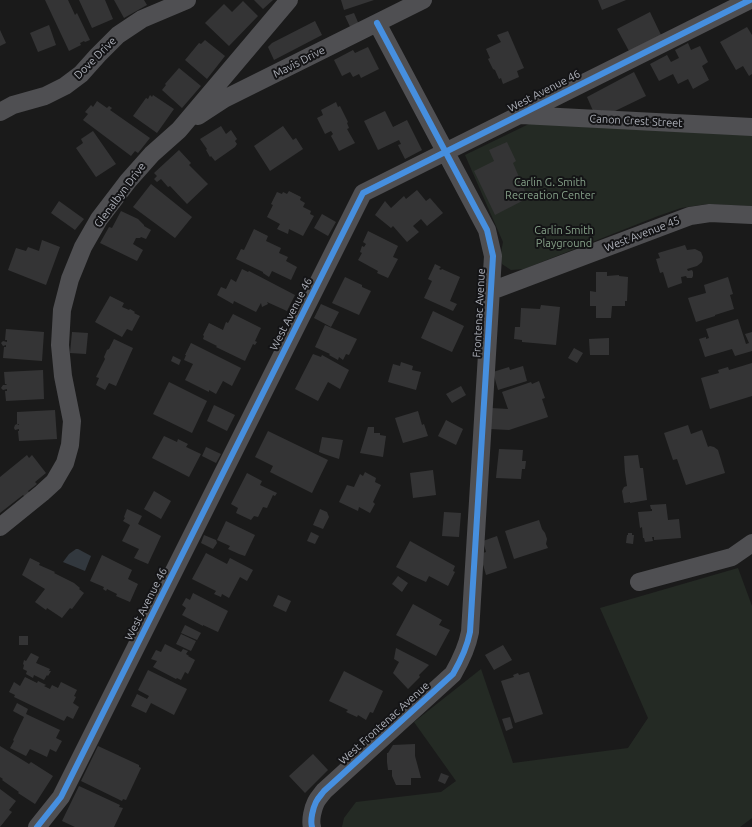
<!DOCTYPE html>
<html>
<head>
<meta charset="utf-8">
<style>
	body { margin:0 }
	canvas { display:block; background:#1a1a1a }
</style>
</head>
<body>
<canvas width="752" height="827"></canvas>
<script>
const g = document.querySelector('canvas').getContext('2d');
g.lineJoin = 'round';
function fillPath(path, color) { g.fillStyle = color; g.fill(path, 'evenodd'); }
function stroke(path, color, width, dash) { g.strokeStyle = color; g.lineWidth = width; g.lineCap = dash ? 'butt' : 'round'; g.setLineDash(dash || []); g.stroke(path); }
function label(font, color, halo, rows, align = 'center') {
  g.font = font + ' Ubuntu,sans-serif'; g.lineWidth = 4; g.setLineDash([]); g.textBaseline = 'middle'; g.strokeStyle = halo; g.fillStyle = color; for (const [text, x, y, turn = 0] of rows) {
    g.save(); g.translate(x, y); g.rotate((+turn || 0) * Math.PI / 180); g.textAlign = isNaN(turn) ? turn : align; if (halo) g.strokeText(text, 0, 0); g.fillText(text, 0, 0); g.restore();
  }
}
fillPath(new Path2D(`
	M531,123L752,134V206L707,204L681,208L658,216L524,269L511,270L502,264L501,253L503,242L465,155Z
	M738,568L752,606V818L740,827H342L344,818L356,802L441,792L456,781L414,722L481,669L513,763L628,748L648,718L600,608Z`), '#242a24');
fillPath(new Path2D(`
	M76,549H78L91,556L85,571L63,562L69,554Z`), '#32383e');
fillPath(new Path2D(`
	M45,0H68L75,15L77,13L90,40L85,42L84,41L80,43L81,45L69,51Z
	M79,0H105L113,19L92,28Z
	M114,0H144L147,5L124,18Z
	M254,0H273L263,9Z
	M341,0H374L344,10Z
	M598,0H626L602,10Z
	M243,1L258,16L229,46L205,23L224,4L232,12Z
	M650,12L661,35L629,51L617,29Z
	M354,13L360,27L352,31L345,16Z
	M315,21L322,35L274,60L268,47L272,43Z
	M49,25L56,45L38,52L30,33Z
	M747,27L752,35V74L749,76L743,66L736,70L720,42Z
	M0,30L6,43L0,46Z
	M508,31L524,68L517,71L519,77L503,84L501,78L499,79L495,70L493,69L488,59L490,58L486,49L501,42L497,35Z
	M205,40L225,56L207,79L185,60L199,43L201,44Z
	M688,43L691,50L700,46L708,62L702,66L709,80L693,89L688,79L678,84L673,74L659,81L650,64L667,55L671,62L679,58L675,50Z
	M368,47L379,69L361,78L359,74L353,77L350,72L342,76L334,60L353,50L355,53Z
	M179,68L201,86L182,108L162,90L166,85L165,84Z
	M634,72L646,96L615,111H602V110L594,113L587,97Z
	M150,95L152,97L153,95L174,109L157,133L133,116L146,98L148,99Z
	M97,101L107,108L109,106L112,108L110,110L150,138L138,153L135,151L131,156L83,120L88,114L85,112L91,105L93,107Z
	M336,102L338,107L340,106L348,122L347,123L349,128L347,129L355,143L339,151L331,136L333,134L331,131L325,134L317,118L323,115L321,110Z
	M385,111L393,127L407,120L422,150L405,159L398,145L401,144L399,140L378,150L364,121Z
	M221,126L226,134L231,130L237,139L235,141L237,144L235,147L215,161L211,156L210,157L206,150L207,149L200,139Z
	M283,126L293,140L296,138L303,149L270,171L254,146Z
	M93,131L116,164L96,177L76,148L83,143L81,139Z
	M507,142L516,161L513,163L528,198L495,215L474,171L494,161L489,150Z
	M179,150L191,163L189,165L208,184L187,204L170,186L168,187L161,179L157,182L154,179L157,176L154,173Z
	M151,184L192,217L175,238L133,207Z
	M417,190L426,201L430,198L443,213L427,226L421,219L413,226L419,232L407,242L393,226L391,228L375,215L385,201L391,208L404,196L406,199Z
	M289,191L301,197L300,200L305,203L303,207L311,211L310,214L314,216L303,236L289,229L288,234L277,229L280,224L267,217L273,205L271,204L277,192L282,194L283,192L287,194Z
	M59,201L84,219L75,230L51,213Z
	M121,211L138,219L144,225V226L151,230L146,239L141,237L140,238H136L133,244L143,250L137,261L100,243L109,227L112,228Z
	M322,214L336,222L328,236L314,228Z
	M254,229L268,236L266,241L281,248L279,253L288,257L286,261L297,267L291,280L272,271L269,277L263,273V272L236,259L241,249L244,250Z
	M368,231L398,246L393,257L398,259L388,278L377,273L378,271L358,260L362,253L360,252L362,246L364,247L366,244L363,242Z
	M42,240L60,247L46,285L8,270L16,248L26,251L28,247L39,251Z
	M685,245L687,250L695,249L701,252L703,257L702,262L697,266L687,269L688,271L692,270L693,272V276L692,278H687L686,276L681,277L682,283L668,288L663,272L660,273L656,259L660,258L658,253Z
	M435,264L441,267L439,269L441,270L442,269L460,277L450,301L457,304L453,311L424,298L432,281L428,279Z
	M242,269L248,272L249,271L295,295L287,311L267,302L268,304L262,307L261,303L256,312L234,301L233,304L217,295L221,287L226,289L231,279L236,282Z
	M596,272H607V276L619,275V276L628,277L627,301H625V306H612L611,318H596V306H590V291L596,292Z
	M345,277L362,285V287L371,291L359,315L332,303Z
	M728,277L733,294L730,295L734,309L715,315V316L696,322L688,298L706,293L704,285Z
	M110,296L124,303L122,307L129,310L130,309L135,312L134,313L140,316L132,331L127,329L122,337L95,322Z
	M321,304L339,312L331,327L314,318Z
	M541,305L560,307L556,345L522,342V340L514,339L515,327H520L521,308L540,309Z
	M433,311L464,326L452,352L421,338Z
	M233,314L261,328L255,341L257,342L255,345L253,344L245,361L216,347L217,346L203,339L204,336L203,335L209,323L223,330L226,322L228,323Z
	M738,319L746,344L749,343L745,334L752,332V351L735,356L732,349L705,357L699,339L706,337V339L709,338L706,329Z
	M325,325L357,339L349,355L346,354L343,360L339,357L338,360L329,355L330,354L315,347Z
	M6,329L44,332L42,361L3,358L4,347H6V345L3,346L1,343L3,341L7,342V340H5Z
	M72,332L88,333L86,354L70,353Z
	M609,338V355H590L589,339Z
	M114,339L133,348L116,386L109,383L105,390L96,385L99,378L96,377L105,359L104,357L107,350L109,349Z
	M191,343L241,368L232,386L223,381L216,394L209,390V392L185,380L193,364L184,360L186,355H185Z
	M574,348L583,353L577,363L568,358Z
	M313,354L321,357L322,355L349,370L340,389L328,382L318,401L295,389Z
	M173,356L181,360L179,365L171,361Z
	M401,362L413,366L412,370L421,372L416,390L388,382L393,364L400,366Z
	M752,363V396L710,409L701,378L719,373L718,370L728,367L729,370Z
	M523,366L527,381L498,390L493,372L509,367L510,370Z
	M43,370L44,399L6,401L5,391H7V389L3,390L1,388L3,385H6L7,384H5L4,372Z
	M539,381L545,398L542,399L548,417L509,430L490,429L491,408L508,409L502,392L531,382L532,384Z
	M169,382L207,401L192,433L153,414Z
	M461,386L466,395L452,403L446,394Z
	M214,405L235,415L227,431L207,421Z
	M55,410L57,439L19,441L18,431H19V429L15,430L14,428L15,425L17,424L19,425V424H17V412Z
	M418,411L422,425L424,424L428,436L403,443L395,418Z
	M446,420L463,429L456,445L438,436Z
	M688,425L691,434L702,430L708,447L710,446L714,447L718,450L725,473L686,485L677,459L673,460L664,433Z
	M368,427H374V433H380V435L386,436L383,457L360,453Z
	M268,431L328,460L312,493L270,472L273,466L255,457Z
	M164,436L177,442L178,439L188,444L186,447L201,454L189,477L152,458Z
	M322,437L343,440L339,459L324,454L319,452Z
	M206,447L221,454L216,463L202,456Z
	M499,449L523,450L522,461H526L525,469H522L521,479L496,478Z
	M27,455L29,458L32,455L46,473L35,482L37,484L28,491L30,494L25,497L23,495L0,513V477Z
	M638,455L640,468H643L647,500L630,503V502L624,503L622,491L624,487L627,486L625,472L624,456Z
	M433,470L436,495L413,498L410,473Z
	M365,472L376,478L375,482L381,485L373,502L375,504L370,513L359,507L358,511L339,502L347,485L354,487L360,474L363,476Z
	M247,473L262,481L260,485L277,493L275,496L273,495L267,508L263,507L258,517L254,516L251,520L236,513L238,508L231,504Z
	M154,491L171,501L161,519L144,509Z
	M666,504L668,520L679,519L681,538L654,540V537H652L653,541L645,542L644,538H643L642,527L640,528L638,512L652,511V509H651L650,505Z
	M127,509L142,516L138,524L161,536L148,564L134,558L139,549L122,541L130,525L123,521L125,518L124,517Z
	M320,509L327,512L329,517L323,529L313,525Z
	M444,512L461,513L459,537L442,536Z
	M539,520L542,529L545,533L547,539L546,544L548,548L514,559L505,531Z
	M226,521L255,535L245,556L239,554L228,549L230,546L217,540Z
	M311,532L319,536L315,544L307,541Z
	M628,533H632V535H634L633,544L626,543L627,535H628Z
	M204,535L216,540L217,543L213,549L201,543Z
	M497,536L507,568L486,575L480,554L486,552L483,541Z
	M410,541L455,566L453,571L455,572L448,586L429,576L426,582L413,576L396,567Z
	M206,553L227,564L230,558L253,570L247,581L240,577L229,598L222,594L221,597L214,594L216,591L192,579Z
	M102,555L132,570L128,579L138,584L130,602L116,596L117,594L107,589L106,591L103,589L104,587L90,581Z
	M30,558L40,563L39,565L55,572L54,573L74,583L80,588L79,589L84,593L72,609L70,608L62,618L47,608L46,610L35,602L45,589L22,575Z
	M398,576L408,583L402,592L392,584Z
	M193,593L228,611L218,632L203,625V626L182,615L186,608L182,605L186,598L190,600Z
	M278,595L291,601L286,612L273,606Z
	M413,604L442,620L439,625L450,630L436,656L396,635Z
	M185,625L201,633L197,640L181,633Z
	M181,634L196,641L191,651L176,644Z
	M19,636H28V645H19Z
	M165,644L181,652L183,649L188,651L186,654L189,656H188L195,660L188,674L185,672L181,680L177,678L176,679L153,667L157,661L151,659L156,650L161,652Z
	M503,645L512,660L494,670L485,655Z
	M396,648L429,665L419,675L420,677L408,689L393,673L399,662L394,659Z
	M31,653L39,657L36,663L50,669L49,671H51L48,676L47,675L44,680L34,675L33,678L26,674L27,671L23,669L24,665L23,664L24,660L26,661Z
	M148,670L187,689L174,715L151,703L146,713L131,706L137,694L147,699L149,696L138,690Z
	M344,671L383,691L373,713L370,712L366,720L358,715L357,717L346,712L348,710L329,701Z
	M529,672L543,714L515,723L501,681L514,677L513,675L518,673L519,675Z
	M25,677L37,683L38,681L46,685L44,686L50,689L52,685L58,688L61,682L77,690L74,696L76,697L73,703L79,707L73,719L67,716L64,721L14,697L15,695L9,692L14,682L20,686Z
	M17,703L28,709L26,714L60,730L56,738L62,741L56,752L50,749L47,757L30,749L26,756L10,748L14,741L13,740L24,717L13,711Z
	M510,717L513,728L506,731L502,719Z
	M415,744V756L421,778H411V785H396L392,776V770H388L387,762V753H388L393,745Z
	M0,746L29,764L31,762L53,776L35,804L18,793L19,792L2,780L3,779L0,777Z
	M98,746L139,765V767L141,768L126,800L123,799L122,801L81,781Z
	M313,754L328,770L305,793L289,776Z
	M441,773L449,776L445,784L438,781Z
	M79,786L120,805L119,807L123,808L114,827H75L62,821Z
	M0,789L16,801L9,810L12,812L0,827Z`), '#343435');
stroke(new Path2D(`
	M0,112L13,105L45,96L65,86L81,74L98,55L118,35L142,19L187,0
	M521,115L752,127
	M198,116L224,99L423,0
	M491,291L690,216L710,213L752,215
	M0,527L42,493L54,482L65,463L70,445L72,421L63,376L60,345L62,310L70,279L83,247L99,219L128,181L152,154L179,130L289,0
	M639,582L732,557L752,543
	M37,827L61,797L363,193L750,0
	M312,827C310,820 313,808 316,802C318,798 321,795 324,791L453,674C461,660 467,648 470,632L493,256L487,230L377,23`), '#4f4f52', 18);
stroke(new Path2D(`
	M37,827L61,797L363,193L750,0
	M312,827C310,820 313,808 316,802C318,798 321,795 324,791L453,674C461,660 467,648 470,632L493,256L487,230L377,23`), '#468fdf', 6);
label('11px', '#adb0b9', '#141416', [
	["Dove Drive",95,58,-45],
	["Mavis Drive",299,62,-27],
	["West Avenue 46",544,91,-27],
	["Canon Crest Street",636,121,3],
	["Glenalbyn Drive",120,195,-53],
	["West Avenue 45",642,234,-21],
	["Frontenac Avenue",479,313,-87],
	["West Avenue 46",291,314,-63],
	["West Avenue 46",146,604,-63],
	["West Frontenac Avenue",384,723,-42]
]);
label('11px', '#86a189', '#141416', [
	["Carlin G. Smith",550,182],
	["Recreation Center",550,195],
	["Carlin Smith",564,230],
	["Playground",564,243]
]);
</script>
</body>
</html>
